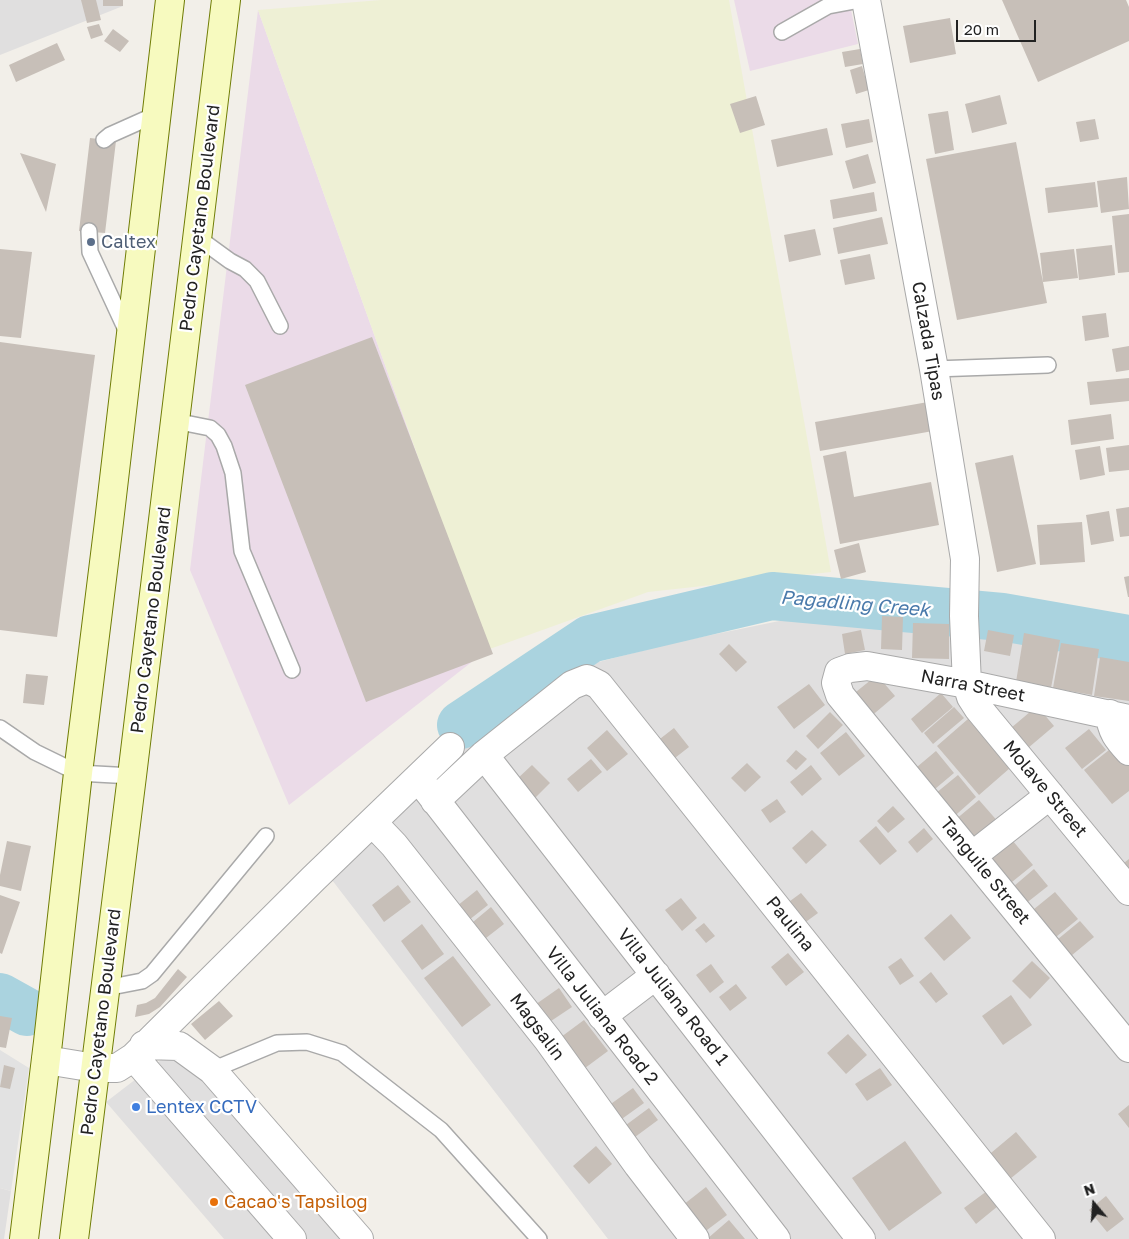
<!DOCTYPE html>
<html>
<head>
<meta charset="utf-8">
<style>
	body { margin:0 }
	#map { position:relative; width:1129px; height:1239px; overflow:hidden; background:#f2efe9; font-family:"Golos Text",sans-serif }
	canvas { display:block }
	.north { position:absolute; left:1069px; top:1179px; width:50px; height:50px; -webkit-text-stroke:4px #fff; paint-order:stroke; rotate:342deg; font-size:14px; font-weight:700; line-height:20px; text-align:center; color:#222 }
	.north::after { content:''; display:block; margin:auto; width:18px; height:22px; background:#222; clip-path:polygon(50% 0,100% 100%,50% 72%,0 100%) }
	.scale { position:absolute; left:956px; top:20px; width:80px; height:22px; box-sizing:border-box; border:2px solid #222; border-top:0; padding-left:6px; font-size:15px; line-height:18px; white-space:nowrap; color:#222; -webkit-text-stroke:4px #fff; paint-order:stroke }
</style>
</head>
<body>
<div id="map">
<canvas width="1129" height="1239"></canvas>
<div class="north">N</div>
<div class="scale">20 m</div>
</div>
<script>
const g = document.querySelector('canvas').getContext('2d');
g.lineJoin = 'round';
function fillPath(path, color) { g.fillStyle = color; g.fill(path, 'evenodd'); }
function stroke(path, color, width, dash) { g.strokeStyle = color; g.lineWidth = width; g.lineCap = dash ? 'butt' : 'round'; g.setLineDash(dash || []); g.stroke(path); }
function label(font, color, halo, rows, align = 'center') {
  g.font = font + ' "Golos Text",sans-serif'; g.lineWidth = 4.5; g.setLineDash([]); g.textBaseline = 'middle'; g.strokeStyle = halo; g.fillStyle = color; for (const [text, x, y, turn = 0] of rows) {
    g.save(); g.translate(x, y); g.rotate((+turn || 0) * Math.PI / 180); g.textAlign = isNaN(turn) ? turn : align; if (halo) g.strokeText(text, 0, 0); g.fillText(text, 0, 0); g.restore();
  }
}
fillPath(new Path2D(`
	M0,0H122L123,6L0,55Z
	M823,612L981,626L1129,658V1239H608L332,880L479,726L587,665L672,643Z
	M179,1046L342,1239H224L106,1102Z
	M0,1188L11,1191L4,1239H0Z`), '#e0dfdf');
fillPath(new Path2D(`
	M734,0H849L858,44L750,71Z
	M258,10L487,650L289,805L190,570Z`), '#ebdbe8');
fillPath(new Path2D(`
	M381,0H729L831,572L648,592L487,650L258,10Z`), '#eef0d5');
fillPath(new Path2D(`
	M0,1050L29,1068L11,1191L0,1188Z`), '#e2e2e2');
stroke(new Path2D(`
	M461,725L590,639L772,596L1002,617L1129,639
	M0,997L27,1012`), '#aad3df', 48);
fillPath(new Path2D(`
	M81,0H96L101,20L87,23Z
	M103,0H123V6H103Z
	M1002,0H1126L1129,7V41L1038,82Z
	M950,18L956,54L910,63L903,26Z
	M99,24L103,35L91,39L87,27Z
	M113,29L129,41L120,52L104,41Z
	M57,43L65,60L16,82L9,65Z
	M860,49L863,64L845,67L842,52Z
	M862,66L869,90L856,94L850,70Z
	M1000,95L1007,124L972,133L965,104Z
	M756,96L765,125L740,133L730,104Z
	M948,111L954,150L935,154L928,114Z
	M869,119L873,142L846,148L841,124Z
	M1095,119L1099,139L1080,142L1076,122Z
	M827,128L833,155L777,167L771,140Z
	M90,138L116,141L105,233L79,231Z
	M1016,142L1047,303L957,320L926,159Z
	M20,153L56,164L46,212Z
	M868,154L876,183L853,189L845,161Z
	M1127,177L1129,209L1101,213L1097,181Z
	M1095,182L1098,207L1048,213L1045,188Z
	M874,192L877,211L833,219L830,200Z
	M1129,214V272L1118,273L1112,216Z
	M882,217L888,244L838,254L833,228Z
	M815,229L821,255L789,262L784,235Z
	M1112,245L1115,275L1079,280L1076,249Z
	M0,249L32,252L21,338L0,336Z
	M1074,249L1078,278L1043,282L1040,253Z
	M870,254L875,279L845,285L840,260Z
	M1106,313L1109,337L1085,341L1082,316Z
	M372,337L493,654L366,702L245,385Z
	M0,342L95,355L57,637L0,630Z
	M1129,346V370L1116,372L1112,349Z
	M1129,378V401L1090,405L1087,382Z
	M928,402L933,431L820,451L815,422Z
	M1111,414L1114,439L1071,445L1068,420Z
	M1129,445V470L1109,472L1106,448Z
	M1100,446L1105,475L1080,480L1075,450Z
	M846,451L854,497L931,482L939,525L840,544L823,456Z
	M1013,455L1036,564L997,572L975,463Z
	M1129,507V536L1120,537L1116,509Z
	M1109,511L1114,541L1091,545L1086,515Z
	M1082,522L1085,562L1040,565L1037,525Z
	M859,543L866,572L841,579L834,550Z
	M1129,576V597H1128L1124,577Z
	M882,616L903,617L902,650L881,649Z
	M913,623L949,624V659L912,658Z
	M861,630L865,650L845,654L842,634Z
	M988,630L1014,635L1010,656L984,651Z
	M1024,633L1060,640L1051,688L1016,682Z
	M1061,643L1099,649L1092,695L1053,688Z
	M729,644L747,662L736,672L719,654Z
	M1100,657L1129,662V701L1094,696Z
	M26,674L48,676L44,705L23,703Z
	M877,675L895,696L869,718L851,696Z
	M809,684L825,705L794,729L777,707Z
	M941,693L953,707L922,733L911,719Z
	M1037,706L1054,726L1028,748L1011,728Z
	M954,707L964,718L933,744L924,733Z
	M830,712L843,725L818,749L806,736Z
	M968,719L1010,768L979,795L937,746Z
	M674,728L689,747L671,761L656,742Z
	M1089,729L1106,750L1082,769L1065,748Z
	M607,730L628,754L607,771L587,748Z
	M846,732L865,756L839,776L820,753Z
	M1114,746L1129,764V791L1112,804L1084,770Z
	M796,750L807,759L796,770L786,761Z
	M936,751L954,773L929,794L911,772Z
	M591,759L602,772L578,792L567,779Z
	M747,763L761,777L745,792L731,778Z
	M532,765L550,783L534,799L516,780Z
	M811,765L822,779L802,796L790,782Z
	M958,775L976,797L949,821L930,798Z
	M777,799L786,812L770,823L761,810Z
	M979,800L1000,824L970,850L949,825Z
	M893,806L905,819L888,833L877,821Z
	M876,826L897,851L880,865L859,841Z
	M924,828L933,839L917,853L908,842Z
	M812,830L827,845L806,864L792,848Z
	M1007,834L1033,865L1002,890L976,860Z
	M7,841L31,846L21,891L0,886V875Z
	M1129,859V877L1120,866Z
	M1034,869L1048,886L1020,908L1007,892Z
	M398,885L411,902L384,922L372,905Z
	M477,890L488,905L469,920L457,906Z
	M1055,892L1078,919L1051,941L1028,914Z
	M801,893L818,913L803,924L786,904Z
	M0,895L20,902L2,954L0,953Z
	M681,898L697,918L682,931L665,910Z
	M491,907L504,924L486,938L473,922Z
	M951,914L971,938L944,961L924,938Z
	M1080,921L1094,937L1066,960L1052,944Z
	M704,923L715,936L706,943L695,930Z
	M422,924L444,954L422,970L401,941Z
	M788,953L804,972L786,986L771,967Z
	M453,956L491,1005L462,1027L424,978Z
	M901,958L914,976L900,985L888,967Z
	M1032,961L1050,978L1030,999L1012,981Z
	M711,964L724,982L710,993L696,975Z
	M178,969L187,977L160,1007L149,1014L135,1017L137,1005L146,1003L155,998Z
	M931,972L948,994L936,1003L919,982Z
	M736,984L747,998L730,1011L719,997Z
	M559,988L572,1007L545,1025L532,1007Z
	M1011,995L1032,1025L1003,1045L982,1016Z
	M219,1001L233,1016L205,1040L191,1024Z
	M0,1016L12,1018L6,1048L0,1047Z
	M584,1020L608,1051L581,1071L557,1040Z
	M848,1034L867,1055L846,1074L827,1053Z
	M4,1065L15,1068L10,1089L0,1087Z
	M880,1068L892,1085L867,1101L855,1084Z
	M633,1088L644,1103L619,1121L608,1106Z
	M1129,1105V1128L1118,1114Z
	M649,1108L658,1120L635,1137L626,1125Z
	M1016,1132L1037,1157L1005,1183L985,1158Z
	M905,1141L942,1193L889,1231L852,1178Z
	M596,1146L612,1164L589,1184L573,1166Z
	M706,1187L727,1215L703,1233L683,1205Z
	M987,1191L998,1206L976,1224L964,1208Z
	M1106,1196L1124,1219L1107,1232L1089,1210Z
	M729,1220L745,1239H707Z`), '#c7bfb8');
const lane = new Path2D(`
	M782,32L828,6L860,0
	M104,140L110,135L157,114
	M89,231L90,252L128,334
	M197,237L230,261L245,269L257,281L280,326
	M934,369L1048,365
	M175,421L210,428L218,435L224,446L233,473L242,551L292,670
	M0,728L35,752L78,773L132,776
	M106,988L142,981L152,974L266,836
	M212,1070L277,1043L307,1042L342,1053L441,1130L539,1239`);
const street = new Path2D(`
	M866,0L934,369L965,559L964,616L967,684L971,697L978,708L1129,891
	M1110,714C1111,731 1118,739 1129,751
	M1129,719L967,684L867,666L850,668L839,672L836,683L840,695L1129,1048
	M484,755L861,1239
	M418,778L776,1239
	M435,801L484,755L572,685L587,679L599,685L1041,1239
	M372,822L394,845L548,1040L638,1165L695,1239
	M972,856L1050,795
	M602,1016L656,975
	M144,1045L179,1046L212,1070L359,1239
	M134,1057L292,1239
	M46,1060L95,1068H117L134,1057L313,879L450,747`);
const secondary = new Path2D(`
	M24,1239L48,1042L78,773L109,522L170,0
	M74,1239L132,776L226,0`);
stroke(lane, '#a9a9a9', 18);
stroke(street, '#a9a9a9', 30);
stroke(secondary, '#707d05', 30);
stroke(lane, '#fff', 15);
stroke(street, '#fff', 28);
stroke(secondary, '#f7fabf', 28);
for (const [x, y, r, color] of [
	[91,242,5,"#5c6f8a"],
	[136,1107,5,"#3f7fe0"],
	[214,1202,5,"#e8710a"]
]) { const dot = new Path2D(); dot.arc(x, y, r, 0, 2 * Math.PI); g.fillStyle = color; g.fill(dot); stroke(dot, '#fff', 2); }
label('18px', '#222', '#fff', [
	["Pedro Cayetano Boulevard",200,218,-83],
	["Calzada Tipas",928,341,80],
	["Pedro Cayetano Boulevard",151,620,-83],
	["Narra Street",973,686,11],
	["Molave Street",1045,789,50],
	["Tanguile Street",985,871,51],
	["Paulina",790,924,51],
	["Villa Juliana Road 1",673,997,52],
	["Villa Juliana Road 2",602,1016,52],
	["Pedro Cayetano Boulevard",101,1022,-83],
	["Magsalin",537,1027,53]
]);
label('18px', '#4e5e75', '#fff', [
	["Caltex",101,242]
], 'left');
label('18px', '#366cbe', '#fff', [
	["Lentex CCTV",146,1107]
], 'left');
label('18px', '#c56008', '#fff', [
	["Cacao's Tapsilog",224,1202]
], 'left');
label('italic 19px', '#4a7aab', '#fff', [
	["Pagadling Creek",855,604,5]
]);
</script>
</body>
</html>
